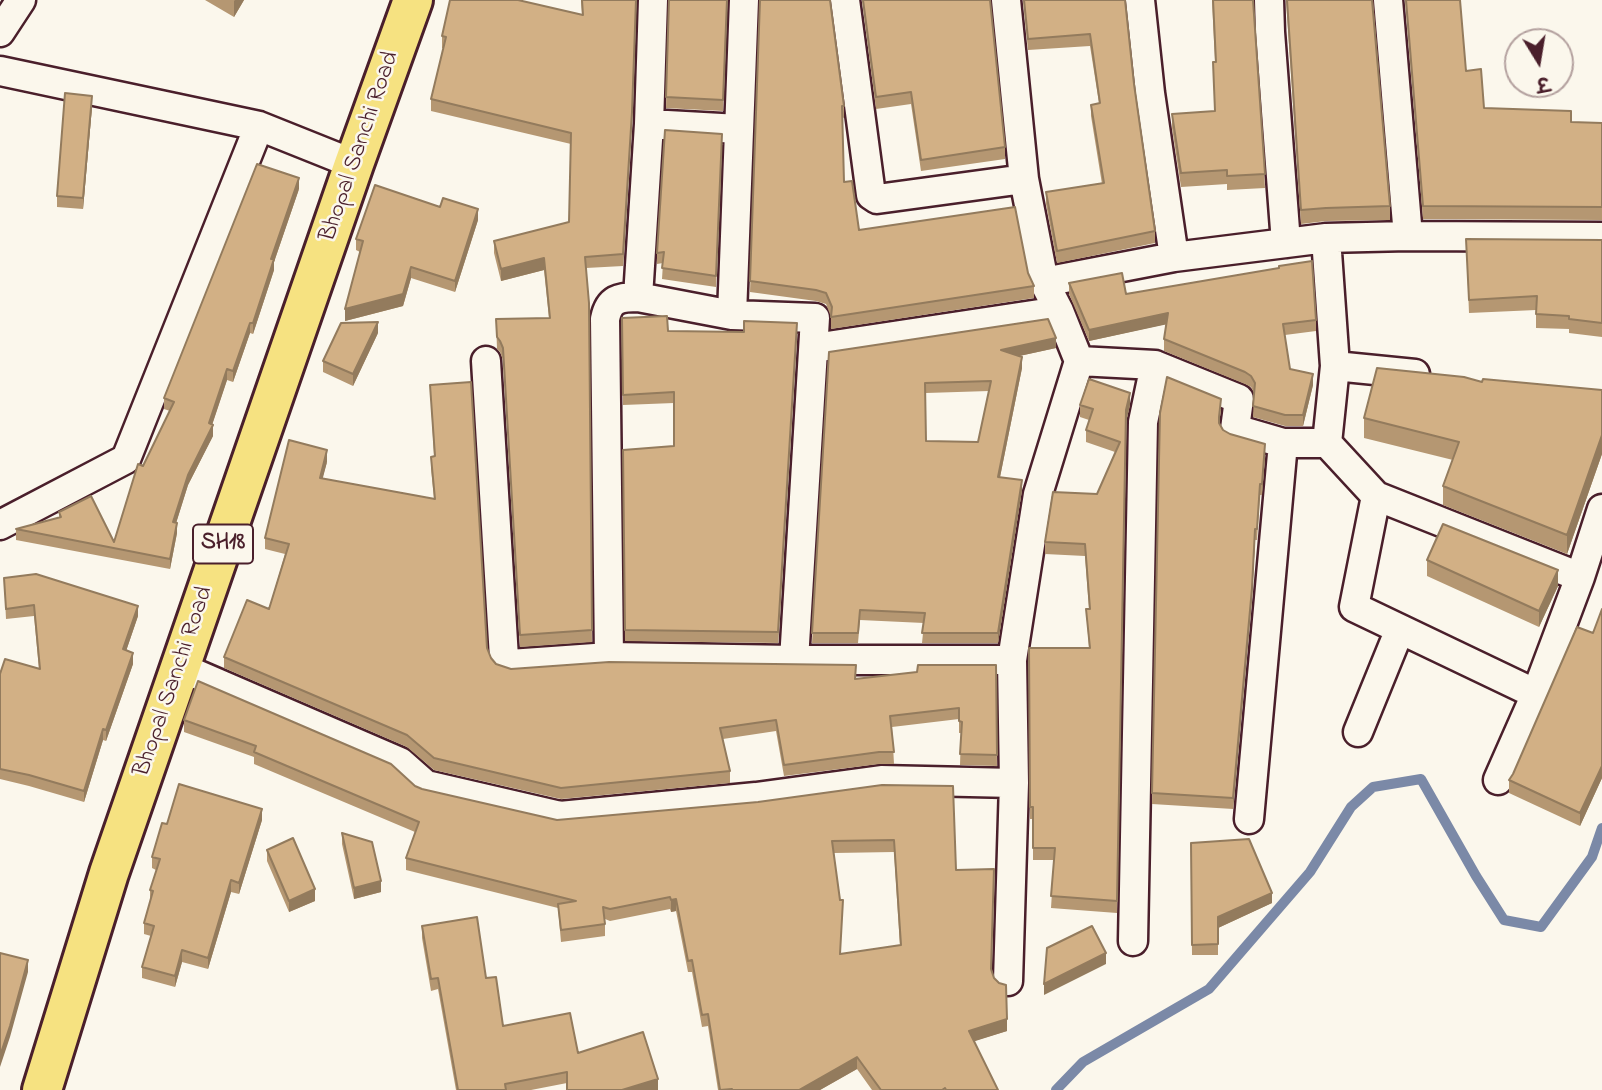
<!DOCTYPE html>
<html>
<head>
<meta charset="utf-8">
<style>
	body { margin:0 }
	#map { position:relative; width:1602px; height:1090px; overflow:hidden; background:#fbf7ec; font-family:"Indie Flower","Playpen Sans Deva",sans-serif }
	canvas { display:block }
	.north { position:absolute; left:1504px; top:28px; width:70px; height:70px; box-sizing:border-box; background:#fbf7ec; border:2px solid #b4a19f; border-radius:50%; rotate:169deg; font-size:19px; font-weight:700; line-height:28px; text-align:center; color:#4a1f2b }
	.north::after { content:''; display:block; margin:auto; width:24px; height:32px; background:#4a1f2b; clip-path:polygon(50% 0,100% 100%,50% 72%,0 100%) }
</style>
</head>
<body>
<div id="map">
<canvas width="1602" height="1090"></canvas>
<div class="north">उ</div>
</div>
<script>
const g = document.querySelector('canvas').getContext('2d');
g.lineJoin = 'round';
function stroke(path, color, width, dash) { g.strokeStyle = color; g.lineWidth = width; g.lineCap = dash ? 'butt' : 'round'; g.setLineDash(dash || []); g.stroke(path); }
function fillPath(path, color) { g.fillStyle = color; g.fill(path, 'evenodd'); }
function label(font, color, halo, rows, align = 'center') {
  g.font = font + ' "Indie Flower",sans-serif'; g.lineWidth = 5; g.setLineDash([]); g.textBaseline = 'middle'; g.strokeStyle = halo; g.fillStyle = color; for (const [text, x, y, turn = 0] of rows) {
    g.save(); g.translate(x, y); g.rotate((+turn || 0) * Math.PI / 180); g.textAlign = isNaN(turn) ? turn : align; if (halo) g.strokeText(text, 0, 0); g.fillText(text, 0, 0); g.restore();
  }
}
stroke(new Path2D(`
	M1056,1090L1083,1062L1209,989L1310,872L1351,807L1373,787L1421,779L1476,876L1504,920L1541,927L1592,857L1602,828`), '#7b89a7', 10);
const minor = new Path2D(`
	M845,0L871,195L877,199L1024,179
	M1006,0L1024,179L1044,282L1059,311L1079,361L1038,494L1012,660L1014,783L1008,981
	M1140,0L1150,93L1174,257
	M1269,0L1270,32L1286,243
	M1388,0L1408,236
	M0,32L21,0
	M0,71L259,126L354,164
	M649,124L739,129
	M1326,238L1335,366L1327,443L1376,496L1580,577
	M1044,282L1174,257L1326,238L1408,236L1602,237
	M638,297L732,315L815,318L794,660
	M732,315L744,0
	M814,348L1059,311
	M486,361L504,658L506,663L510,664L609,657L794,660H1012
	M1079,361L1155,365L1239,399L1235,429L1283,443H1327
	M1335,366L1415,374
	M1376,496L1354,607L1536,694
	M0,525L126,459L259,126
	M609,657L605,319C609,299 619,297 638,297L649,124L653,0
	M180,667L400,762L426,785L560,816L756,797L881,780L1014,783
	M1358,732L1400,629
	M1498,780L1536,694L1580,577L1602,509
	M1249,819L1283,443
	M1133,941L1143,422L1155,365`);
const primary = new Path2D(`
	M42,1090L109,873L354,164L413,0`);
stroke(minor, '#4a1f2b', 33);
stroke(primary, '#4a1f2b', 44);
stroke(minor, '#fbf7ec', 28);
stroke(primary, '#f6e281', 38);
fillPath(new Path2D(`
	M205,0H244L234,17Z
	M581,0H636L632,123L623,266L586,268L589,303L592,642L520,647L503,360L500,352L497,349L496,319L549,318L544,270L501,281L494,253V241L569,222L571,144L431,111V99L443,48H442V36L582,15Z
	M669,0H727L723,111L666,108Z
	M760,0L844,106V118L842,117L844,182L859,230L1028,273L1034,286V298L831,329V317L826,304L816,301L750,292Z
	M862,0H990L1005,147V159L921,171L911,104L876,109Z
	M1023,0H1125L1134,84L1155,231V243L1057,263L1046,204V192L1102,184L1091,116V105L1099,103L1090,46L1028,50Z
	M1212,0H1253L1265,188L1227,190V184L1181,187L1172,128V114L1215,111L1213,62H1215Z
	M1286,0H1373L1390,206V220L1326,221L1301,224Z
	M1405,0H1460L1466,71L1484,108L1571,122L1602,123V220L1423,219Z
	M92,107L83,209L57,207V196Z
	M722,134L716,287L662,279L663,263L657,264V253Z
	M299,189L274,262V270L253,334L250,333L233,382L227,380L212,425L213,436L188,485L176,523L177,533L170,569L16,540V529L59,518V512L114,542L143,466L170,411L164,409V398Z
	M478,220L455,292L411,278L403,306L345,321L360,252L356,250V239Z
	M1466,239L1602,240V337L1569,333V329L1536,328V310L1469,313Z
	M1069,283L1126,294L1316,320V331L1285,335L1290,369L1313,385L1303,426H1285L1253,417L1254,393L1251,387L1245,384L1164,351V339L1166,324L1089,341L1069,294Z
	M622,318L668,331L797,334L778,643L625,641L623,450L674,446V403L623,405Z
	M378,333L353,386L323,372V361Z
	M1056,348L1019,356L1022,368L1000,477L1022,490L998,643H922L924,623L860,620L858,643H812L829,352ZM989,391L978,442L926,441V393Z
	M1482,382L1602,390V454L1567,554L1443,505V486L1453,460L1364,438V418Z
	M430,385L487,648L491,658L496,664L511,669L856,679L996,665L997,766L960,765L961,733H959V719L892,727L894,764H879L784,776L776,731L723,739L730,771V783L561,799L434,770L407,747L224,668V657L269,609L285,554L265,549V538L327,462L322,479L434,499L431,468V457L434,456Z
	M1080,405H1130L1126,422L1117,913L1051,908L1054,860H1033V819H1030L1029,648H1089L1086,609H1089L1085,556L1045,554V542L1097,494L1115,452L1086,442V430L1089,420L1080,417Z
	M1221,410L1219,423L1223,430L1265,455L1262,495H1260L1257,540H1255L1252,598L1233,809L1152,804L1160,413Z
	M1427,560L1558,586L1539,627L1427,576Z
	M4,578L138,616L126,651L133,664L106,741L103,740L84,802L29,786L0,779V674L39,669L34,616L6,619Z
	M1602,609V778L1580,826L1509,793V780L1513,774L1593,633Z
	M184,720L415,786L422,789L557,820L758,802L882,785L956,870L992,970L1007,1031L974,1041L998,1090H872L857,1069L820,1090H718L708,1026L702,1027L692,972H688L676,911L671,912L670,909L610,921L605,919V936L561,942L558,908L406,870V858L415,832L254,764V757L184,732ZM894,852L900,946L841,954L834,853Z
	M262,820L239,894L231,892L208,969L182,962L175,987L142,978V967L151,936L144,934V923L150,901V890L156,870L152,868V857L167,824Z
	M342,833L381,892L354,899L342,844Z
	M1191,843L1272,903L1218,928V955H1192Z
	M267,850L315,901L289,912L267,861Z
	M422,926L486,978L503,1026L578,1053L658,1090L567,1083L531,1090H456L438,989L431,991L422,938Z`), '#b59772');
fillPath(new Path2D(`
	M235,0H244L234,17V1Z
	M636,0L632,123L623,266V254Z
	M92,96V107L83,209V198Z
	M299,178V189L274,262V270L253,334V323L271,259Z
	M478,209V220L455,292V281Z
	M544,258V270L501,281V269Z
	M411,267V278L403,306L345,321V309Z
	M1168,313V324L1089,341V330Z
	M378,322V333L353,386V374Z
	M250,323V333L233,382V371Z
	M797,323V334L778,643V632Z
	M1056,338V348L1001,360V350Z
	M1022,357V368L998,487V477Z
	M227,369V380L210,431L213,425V436L188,485L173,533V522L188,475L209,423Z
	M1313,374V385L1303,426V415Z
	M1130,393V405L1126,422L1117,913L1126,410Z
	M1602,435V454L1567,554V535Z
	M1265,444V455L1262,495V484Z
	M327,450V462L320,489V478Z
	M1022,480V490L998,643V633Z
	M177,523V533L170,569V559Z
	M1255,540L1252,598L1233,809V798Z
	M1558,570V586L1539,627V611Z
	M138,606V616L123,660V649Z
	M133,653V664L106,741V730Z
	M103,729V740L84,802V791Z
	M1602,766V778L1580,826V813Z
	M262,809V820L239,894V883Z
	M231,880V892L208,969V958Z
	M381,881V892L354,899V888Z
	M315,889V901L289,912V901Z
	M1272,893V903L1218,928V917Z
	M676,899V911L671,912V900Z
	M182,950V962L175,987V976Z
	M1106,953V964L1044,995V984Z
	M28,960V972L10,1037L0,1067V1056Z
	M1007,1019V1031L969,1043V1031Z
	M857,1057V1069L820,1090H799Z
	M658,1079V1090H622Z`), '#937b5d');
const building = new Path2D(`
	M450,0H518L583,15L582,0H636L632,112L623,254L585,257L589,303L592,630L520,635L503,348L500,341L497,337L496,319L550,318L544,258L501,269L494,241L569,222L571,133L431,99L446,37L442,36Z
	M669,0H727L723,100L666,97Z
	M760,0H830L844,106H842L844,182L852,181L859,230L1015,207L1028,273L1034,286L831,317L832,307L826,293L816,290L750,281Z
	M863,0H990L1005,147L921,160L911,92L876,97Z
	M1024,0H1125L1134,84L1155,231L1057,251L1046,192L1104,183L1091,105L1100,103L1090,34L1028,39Z
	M1213,0H1253L1265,174L1227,176V170L1181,173L1172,114L1215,111L1213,62H1216Z
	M1287,0H1372L1390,206L1326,208L1301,210Z
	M1406,0H1460L1466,71L1481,69L1484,108L1571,111V122L1602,123V207L1423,206Z
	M65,93L92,96L83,198L57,196Z
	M665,130L722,134L716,276L662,268L664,252L657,253Z
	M257,164L299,178L271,259H274L253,323H250L233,371L227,369L209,423L213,425L188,475L173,522L177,523L170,559L16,529L61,517L59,512L91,496L114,542L138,464L143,466L174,402L164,398Z
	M375,185L440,207L443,198L478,209L455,281L411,267L403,294L345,309L363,241L356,239Z
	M1466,239L1602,240V323L1569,319V316L1536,314L1537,296L1469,300Z
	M1312,261L1316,320L1283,324L1290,369L1313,374L1303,415H1285L1253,406L1255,383L1251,376L1245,372L1164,339L1168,313L1089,330L1069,283L1122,273L1126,294L1279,268V266Z
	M667,316L668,331L744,332V321L797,323L778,632L625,630L623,450L674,446V392L623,395L622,318Z
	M1048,319L1056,338L1001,350L1022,357L998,477L1022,480L998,633H922L925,613L860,610L858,633H812L829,352ZM991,381L978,442L926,441L925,383Z
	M378,322L353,374L323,361L341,323Z
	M1377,368L1464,377L1482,382L1483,379L1602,390V435L1567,535L1443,486L1459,442L1364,418Z
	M1167,377L1221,399L1219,417V423L1223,430L1230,434L1265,444L1262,484H1260L1257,529H1255L1252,588L1233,798L1152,793L1160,413Z
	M1089,379L1130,393L1126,410L1117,901L1051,896L1055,848H1033V807H1030L1029,648H1090L1086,609H1090L1085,544L1045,542L1053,492L1097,494L1120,442L1086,430L1093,409L1080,405Z
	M471,382L487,648L491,658L496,664L511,669L609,662L856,665L855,679L917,672L918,665H996L997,755L960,754L962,722L959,721V708L890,716L894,752H879L784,765L776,720L720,728L730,771L561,788L434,758L407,735L224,657L247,600L269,609L289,544L265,538L289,440L327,450L320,478L435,499L431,457L435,456L430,385Z
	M1443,524L1558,570L1539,611L1427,560Z
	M36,574L138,606L123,649L133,653L106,730L103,729L84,791L29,775L0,769V674L5,659L40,669L34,605L6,609L4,578Z
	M1602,609V766L1580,813L1509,780L1513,774L1577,627L1593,633Z
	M198,681L391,764L415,786L422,789L557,820L758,802L882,785L953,786L956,870L994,869L991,969L994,978L999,983L1006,985L1007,1019L969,1031L998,1090H946L945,1088L942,1090H881L857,1057L799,1090H732V1089L720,1090L708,1014L702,1015L692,960L688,961L676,899L671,900L670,897L610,909L603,907L605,924L561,930L558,904L576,901L406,858L419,822L254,752L256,746L184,720ZM894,840L901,945L840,954L843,900H840L832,841Z
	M179,784L262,809L239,883L231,880L208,958L182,950L175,976L142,967L154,926L144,923L153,891L150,890L160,859L152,857L162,823L167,824Z
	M342,833L372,842L381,881L354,888Z
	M293,838L315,889L289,901L267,850Z
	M1249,839L1272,893L1218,917V944L1192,945L1191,843Z
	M477,917L486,978L496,977L503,1026L570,1013L578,1053L643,1032L658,1079L622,1090H567V1072L505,1084L506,1090H458L438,978L431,979L422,926Z
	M1092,926L1106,953L1044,984L1047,948Z
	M0,953L28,960L10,1026L0,1056Z`);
fillPath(building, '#d2b085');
stroke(building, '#937b5d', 2);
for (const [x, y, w] of [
	[223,544,60]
]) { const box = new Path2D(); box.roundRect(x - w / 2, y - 19.5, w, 39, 5); g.fillStyle = '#fbf7ec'; g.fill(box); stroke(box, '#4a1f2b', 2); }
label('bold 23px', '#4a1f2b', null, [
	["SH18",223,544]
]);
label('24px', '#4a1f2b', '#fbf7ec', [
	["Bhopal Sanchi Road",361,147,-71],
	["Bhopal Sanchi Road",175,682,-71]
]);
</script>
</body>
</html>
